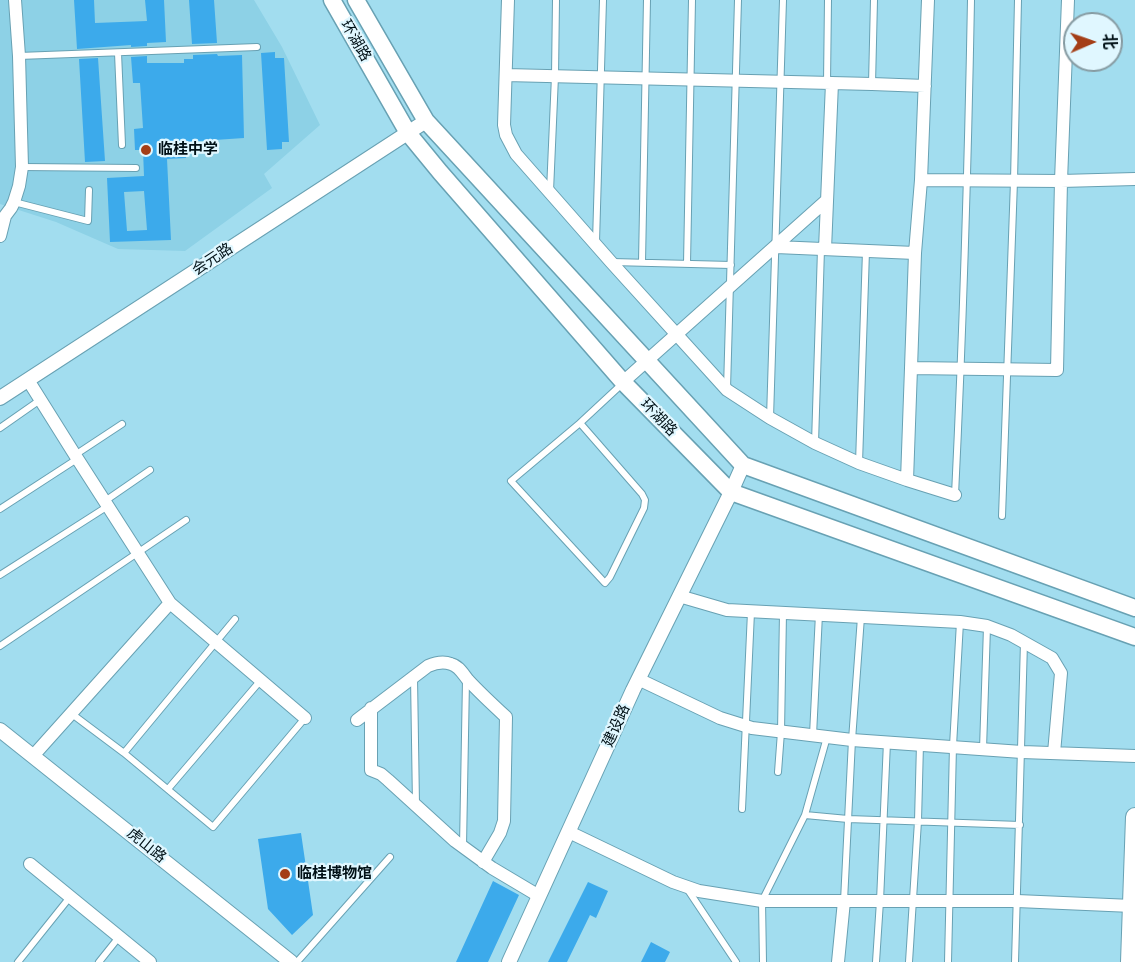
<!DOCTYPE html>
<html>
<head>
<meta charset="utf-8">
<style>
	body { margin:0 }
	#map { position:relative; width:1135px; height:962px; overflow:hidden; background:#a2ddef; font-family:Roboto,"Noto Sans SC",sans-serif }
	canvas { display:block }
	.north { position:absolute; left:1063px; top:12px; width:60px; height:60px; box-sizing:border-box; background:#e0f7ff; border:2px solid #869ba2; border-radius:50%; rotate:88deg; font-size:16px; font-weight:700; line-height:24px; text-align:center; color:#001016 }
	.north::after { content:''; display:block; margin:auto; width:21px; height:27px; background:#a43e17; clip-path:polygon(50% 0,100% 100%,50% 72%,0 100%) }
</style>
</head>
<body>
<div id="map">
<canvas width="1135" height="962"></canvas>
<div class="north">北</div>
</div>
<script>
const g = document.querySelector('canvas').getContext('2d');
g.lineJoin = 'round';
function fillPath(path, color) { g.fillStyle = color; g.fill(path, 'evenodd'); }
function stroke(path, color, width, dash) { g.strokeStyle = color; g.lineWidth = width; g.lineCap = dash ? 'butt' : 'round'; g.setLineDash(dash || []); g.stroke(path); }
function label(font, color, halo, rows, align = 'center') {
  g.font = font + ' Roboto,"Noto Sans SC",sans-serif'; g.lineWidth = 4.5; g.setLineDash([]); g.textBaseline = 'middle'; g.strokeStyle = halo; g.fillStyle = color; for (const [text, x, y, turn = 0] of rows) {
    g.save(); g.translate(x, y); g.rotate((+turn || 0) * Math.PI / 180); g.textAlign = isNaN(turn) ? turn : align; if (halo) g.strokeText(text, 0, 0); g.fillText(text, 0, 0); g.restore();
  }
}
fillPath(new Path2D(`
	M0,0H254L282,47L320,125L264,174L272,188L185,251L118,249L56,222L0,204Z`), '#8dd1e6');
fillPath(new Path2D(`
	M74,0H94L95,23L147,21L145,0H164L166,42L147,43V46L131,47V45L77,49Z
	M189,0H214L217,43L192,44Z
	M275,52V58H284L289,142H282V149L267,150L261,53Z
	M217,54L218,56L242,55L244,138L185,142L186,158L167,159L171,240L110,242L107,178L144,176L143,150H135L134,129L143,128L140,83H133L131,57L147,56V63H184V59H193V55ZM144,191L147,230L127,231L124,192Z
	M98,58L105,161L85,162L79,59Z
	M301,833L313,915L292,935L268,909L258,839Z
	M493,881L519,895L488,962H456Z
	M588,882L608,891L596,918L590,915L567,962H548Z
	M651,942L670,952L665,962H641Z`), '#3caaeb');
const service = new Path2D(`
	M118,53L122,145
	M19,56L257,47
	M827,83L828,0
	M872,84L874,0
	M22,167L136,168
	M550,191L555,76L556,0
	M14,202L88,221L89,190
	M596,242L603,0
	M612,262L731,265
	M642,262L647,0
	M687,264L692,0
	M727,389L738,0
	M770,418L783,0
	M580,423L642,494L645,500L644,508L610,577L605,583L511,481L580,423L622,384
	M0,428L40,400
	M815,443L821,249
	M75,455L122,424
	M859,463L866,251
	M955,495C963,330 968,165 971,0
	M105,501L150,470
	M0,509L77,459
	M1002,516L1014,181L1018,0
	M0,575L108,506
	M0,646L186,520
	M414,677L416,805
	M72,714L124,753L213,827L305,718
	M813,735L819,614
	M983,749L987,627
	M124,753L235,619
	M778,772L781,732L783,613
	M168,789L261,680
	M742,809L751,612
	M805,815L848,819L1020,825
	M463,846L466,680
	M688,890L736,962
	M844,901L852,740L861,617
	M18,962L70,897
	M99,962L119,937
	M297,962L390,857
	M763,962L762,901L805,815L827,737
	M876,962L880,901L887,742
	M909,962L918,821L920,744
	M948,962L953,746L960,622
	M1015,962L1024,642`);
const minor = new Path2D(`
	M508,0L504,125L506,135L516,154L611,262L727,390L770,418L815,443L859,463L907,480L955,495
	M506,75L872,84L925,86
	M921,180L1061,181L1135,179
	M0,236L5,216L11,208L14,202L19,186L22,167L19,56L15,0
	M776,247L915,253
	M825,249L832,83
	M911,368L915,253L921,180L928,0
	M28,380L75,455L170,603L305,718
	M623,382L827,200
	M907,480L911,368L1057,370L1061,181L1068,0
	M679,596L727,610L960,622L987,626L1011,635L1052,658L1061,673L1054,753
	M638,679L720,718L752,728L852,740L1022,752L1135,756
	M371,708V770L381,774L388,780L455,841L492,868L539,896
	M357,720L428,666C435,663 443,661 451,664C459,666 463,674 468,680C480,693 493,705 506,717L504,821L500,833L483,862
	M33,756L170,603
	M569,832L673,882L699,891L762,901H1017L1132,906
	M30,864L150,962
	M838,962L844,901`);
const tertiary = new Path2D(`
	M0,398L426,121
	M0,730L291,962
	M509,962L633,690L731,492L743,465`);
const secondary = new Path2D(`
	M332,0L408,133L440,172L623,382L731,492L1135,637
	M356,0L426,121L743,465L1135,608`);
const primary = new Path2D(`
	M1130,962L1135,817`);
stroke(service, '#68a1b3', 8);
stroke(minor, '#68a1b3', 14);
stroke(tertiary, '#68a1b3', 16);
stroke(secondary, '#68a1b3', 19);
stroke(primary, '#68a1b3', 20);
stroke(service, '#fff', 6);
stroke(minor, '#fff', 12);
stroke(tertiary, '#fff', 14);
stroke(secondary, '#fff', 16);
stroke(primary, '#fff', 18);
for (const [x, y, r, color] of [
	[146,150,6,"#a43e17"],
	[285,874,6,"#a43e17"]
]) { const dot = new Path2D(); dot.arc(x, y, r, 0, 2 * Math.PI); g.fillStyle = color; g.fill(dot); stroke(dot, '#e0f7ff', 2); }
label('15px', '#001016', '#e0f7ff', [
	["环湖路",355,41,60],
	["会元路",213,260,-33],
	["环湖路",658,418,46],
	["建设路",617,726,-66],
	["虎山路",146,846,39]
]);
label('bold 15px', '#001016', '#e0f7ff', [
	["临桂中学",158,150],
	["临桂博物馆",297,874]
], 'left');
</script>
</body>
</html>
